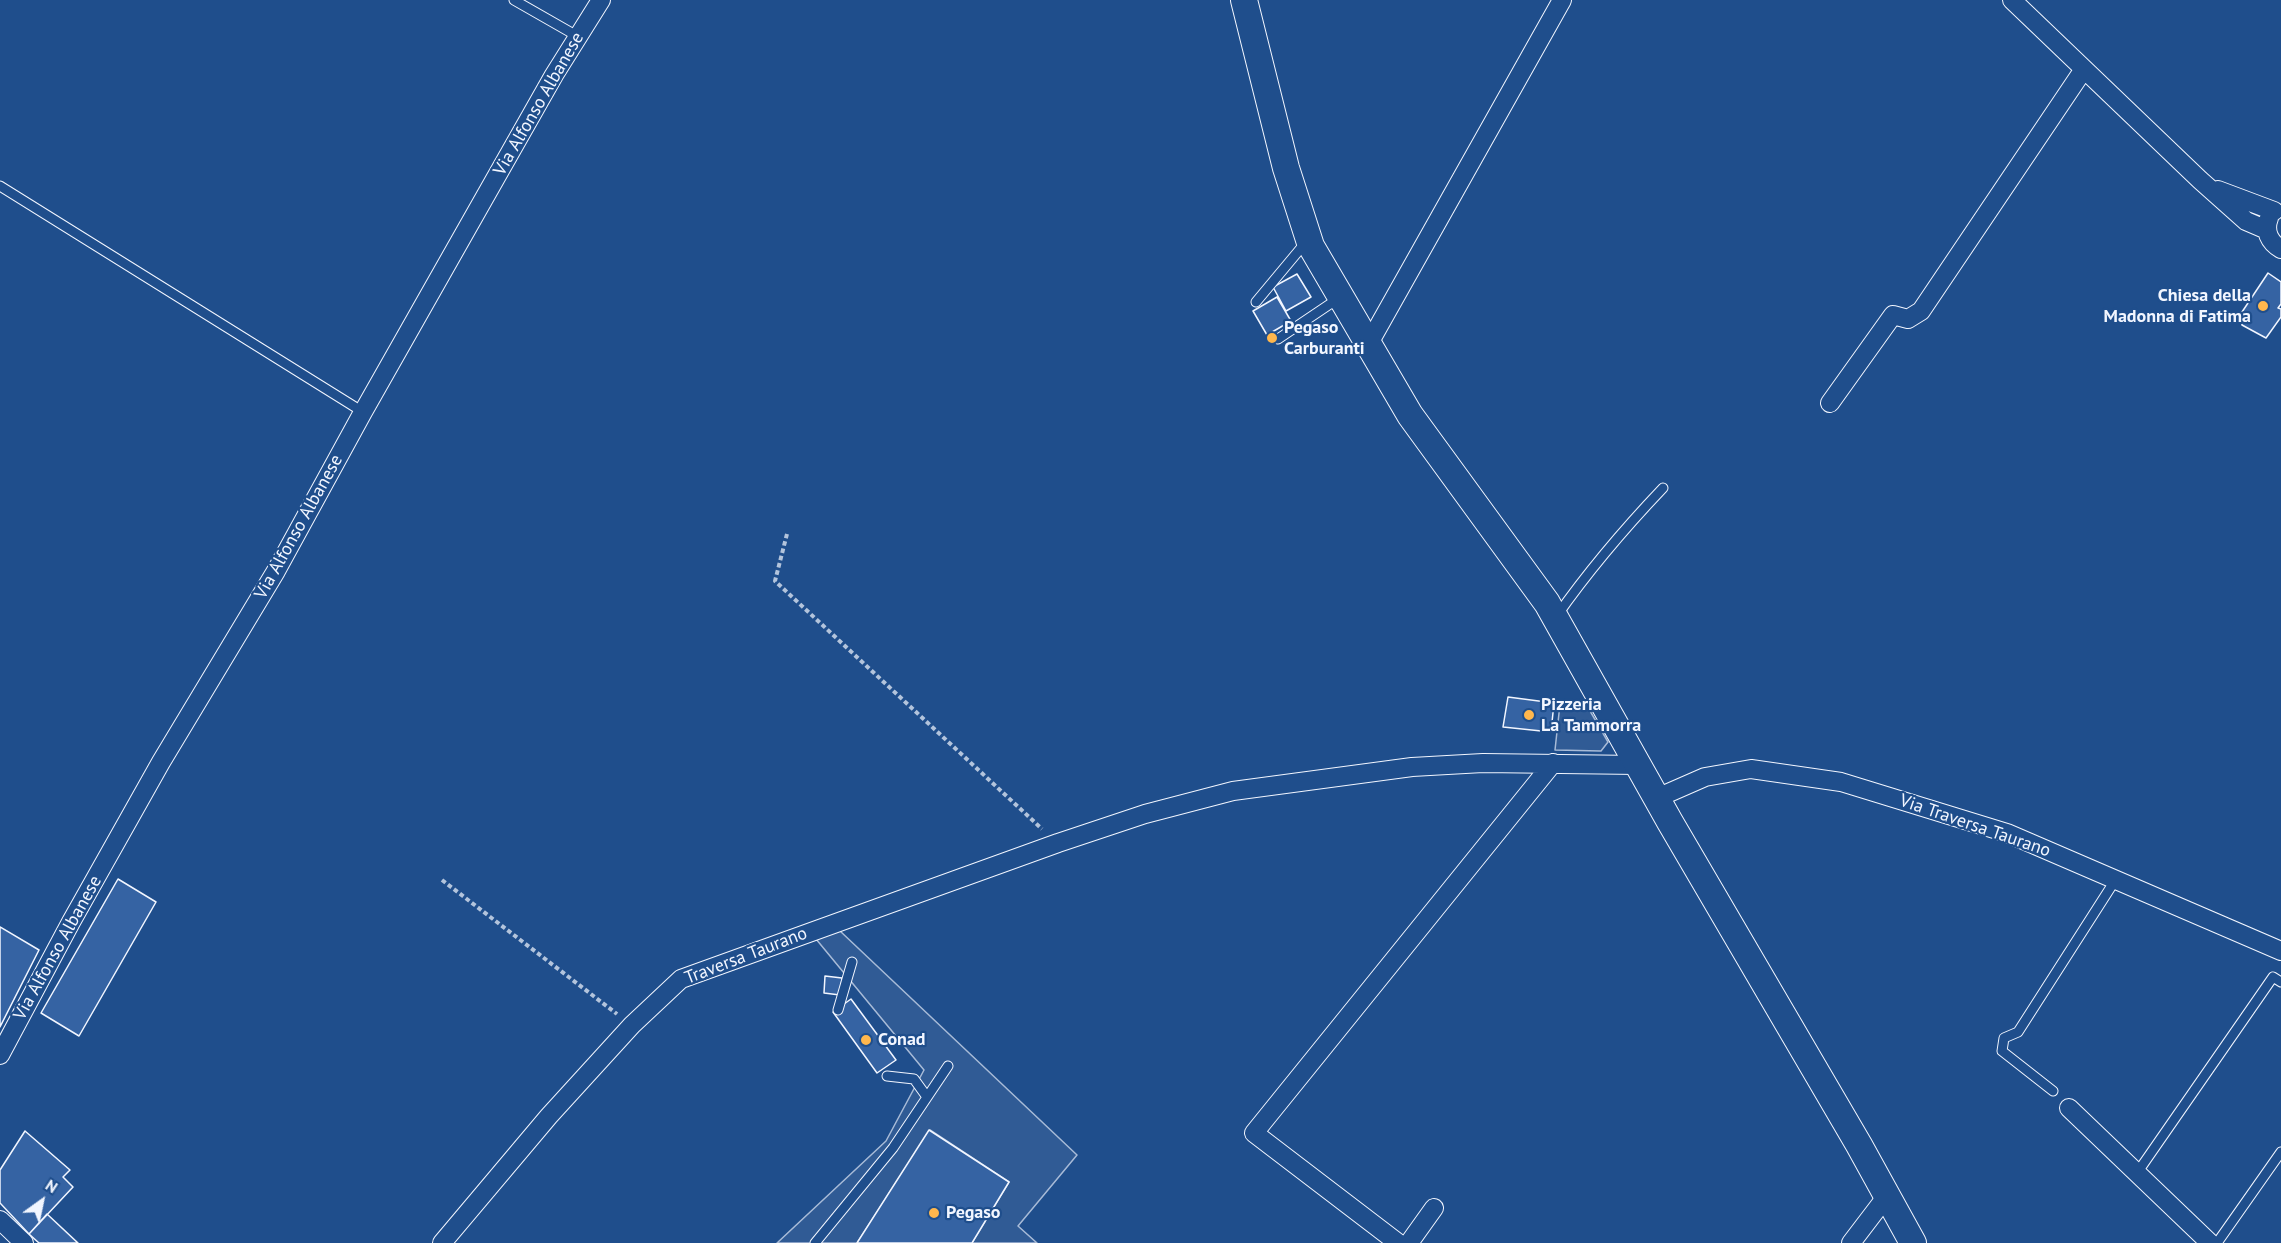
<!DOCTYPE html>
<html>
<head>
<meta charset="utf-8">
<style>
	body { margin:0 }
	#map { position:relative; width:2281px; height:1243px; overflow:hidden; background:#1f4e8c; font-family:"PT Sans",sans-serif }
	canvas { display:block }
	.north { position:absolute; left:12px; top:1171px; width:60px; height:60px; -webkit-text-stroke:4px #1f4e8c; paint-order:stroke; rotate:33deg; font-size:16px; font-weight:700; line-height:24px; text-align:center; color:#f2f6ff }
	.north::after { content:''; display:block; margin:auto; width:21px; height:27px; background:#f2f6ff; clip-path:polygon(50% 0,100% 100%,50% 72%,0 100%) }
</style>
</head>
<body>
<div id="map">
<canvas width="2281" height="1243"></canvas>
<div class="north">N</div>
</div>
<script>
const g = document.querySelector('canvas').getContext('2d');
g.lineJoin = 'round';
function fillPath(path, color) { g.fillStyle = color; g.fill(path, 'evenodd'); }
function stroke(path, color, width, dash) { g.strokeStyle = color; g.lineWidth = width; g.lineCap = dash ? 'butt' : 'round'; g.setLineDash(dash || []); g.stroke(path); }
function label(font, color, halo, rows, align = 'center') {
  g.font = font + ' "PT Sans",sans-serif'; g.lineWidth = 4.5; g.setLineDash([]); g.textBaseline = 'middle'; g.strokeStyle = halo; g.fillStyle = color; for (const [text, x, y, turn = 0] of rows) {
    g.save(); g.translate(x, y); g.rotate((+turn || 0) * Math.PI / 180); g.textAlign = isNaN(turn) ? turn : align; if (halo) g.strokeText(text, 0, 0); g.fillText(text, 0, 0); g.restore();
  }
}
const parking = new Path2D(`
	M1560,704H1586L1608,742L1601,751L1555,750Z
	M840,931L1077,1155L1018,1226L1037,1243H972L1009,1182L930,1130L857,1243H777L886,1141L924,1070L816,939Z`);
fillPath(parking, '#305b95');
stroke(parking, '#a8bbd7', 1.5);
const building = new Path2D(`
	M2268,273L2281,282V304L2278,308L2281,309V317L2266,338L2242,325L2240,315Z
	M1297,274L1311,297L1286,311L1273,287Z
	M1277,297L1291,321L1267,335L1253,311Z
	M1508,697L1554,703L1551,732L1503,727Z
	M118,879L156,902L79,1036L41,1013Z
	M0,927L39,950L0,1027Z
	M825,976L842,978L840,995L824,993Z
	M851,999L896,1060L877,1073L833,1012Z
	M929,1130L1009,1182L972,1243H857Z
	M25,1131L70,1170L63,1177L73,1187L29,1234L0,1203V1170Z
	M47,1214L78,1243H39L29,1234Z`);
fillPath(building, '#3563a3');
stroke(building, '#f2f6ff', 1.5);
const lane = new Path2D(`
	M514,0L577,36
	M0,186L363,412
	M1256,302L1306,242
	M1278,339L1330,304L1340,303
	M1556,617C1589,570 1624,529 1663,488
	M838,1010L852,962
	M887,1076L914,1079L927,1097
	M2053,1091L2002,1051L2004,1038L2018,1032L2116,879
	M2137,1173L2273,977L2281,982
	M815,1243L893,1148L948,1066
	M2217,1243L2281,1152`);
const street = new Path2D(`
	M2012,0L2200,180L2246,221L2267,230
	M2218,190L2274,211
	M2269,218C2264,231 2269,242 2281,249
	M1368,345L1562,0
	M1830,403L1893,315L1908,319L1921,311L2084,69
	M1657,798L1705,777L1751,769L1841,782L2007,833L2281,951
	M0,1055L71,922L161,762L276,571L363,412L554,75L601,0
	M2069,1108L2210,1243
	M0,1220L24,1243
	M442,1243L549,1116L632,1025L681,979L1058,843L1145,814L1233,791L1412,767L1483,763L1638,765
	M1398,1243L1254,1133L1553,763
	M1409,1243L1434,1208
	M1851,1243L1886,1197`);
const secondary = new Path2D(`
	M1244,0L1286,168L1311,246L1410,415L1547,603L1670,822L1859,1145L1913,1243`);
stroke(lane, '#f2f6ff', 11);
stroke(street, '#f2f6ff', 20);
stroke(secondary, '#f2f6ff', 28);
stroke(new Path2D(`
	M787,534L775,581L1042,829
	M442,880L617,1014`), '#b3c4dc', 4, [4.5, 3]);
stroke(lane, '#1f4e8c', 9);
stroke(street, '#1f4e8c', 18);
stroke(secondary, '#1f4e8c', 26);
for (const [x, y, r, color] of [
	[2263,306,6,"#ffb74d"],
	[1272,338,6,"#ffb74d"],
	[1529,715,6,"#ffb74d"],
	[866,1040,6,"#ffb74d"],
	[934,1213,6,"#ffb74d"]
]) { const dot = new Path2D(); dot.arc(x, y, r, 0, 2 * Math.PI); g.fillStyle = color; g.fill(dot); stroke(dot, '#1f4e8c', 2); }
label('18px', '#f2f6ff', '#1f4e8c', [
	["Via Alfonso Albanese",539,104,-60],
	["Via Alfonso Albanese",299,527,-61],
	["Via Traversa Taurano",1975,826,19],
	["Via Alfonso Albanese",58,948,-61],
	["Traversa Taurano",746,956,-21]
]);
label('bold 18px', '#f2f6ff', '#1f4e8c', [
	["Chiesa della",2251,296,"right"],
	["Madonna di Fatima",2251,317,"right"],
	["Pegaso",1284,328],
	["Carburanti",1284,349],
	["Pizzeria",1541,705],
	["La Tammorra",1541,726],
	["Conad",878,1040],
	["Pegaso",946,1213]
], 'left');
</script>
</body>
</html>
